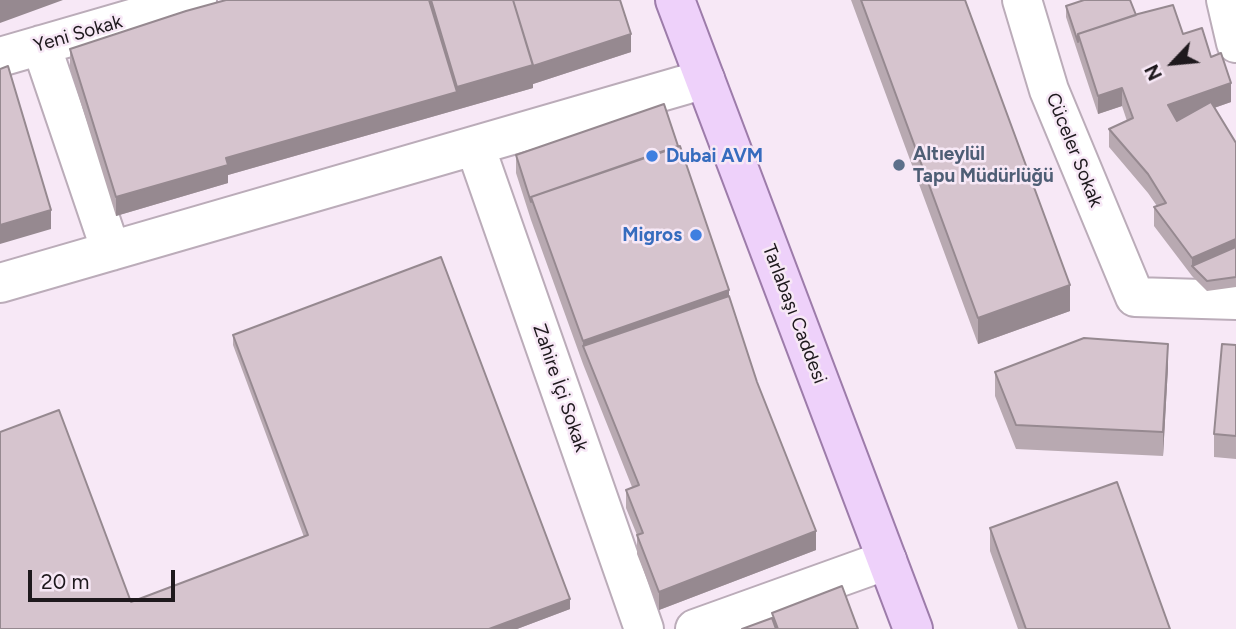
<!DOCTYPE html>
<html>
<head>
<meta charset="utf-8">
<style>
	body { margin:0 }
	#map { position:relative; width:1236px; height:629px; overflow:hidden; background:#f7e8f6; font-family:Figtree,sans-serif }
	canvas { display:block }
	.north { position:absolute; left:1138px; top:28px; width:70px; height:70px; -webkit-text-stroke:5px #f7e8f6; paint-order:stroke; rotate:244deg; font-size:19px; font-weight:700; line-height:28px; text-align:center; color:#1e191d }
	.north::after { content:''; display:block; margin:auto; width:24px; height:32px; background:#1e191d; clip-path:polygon(50% 0,100% 100%,50% 72%,0 100%) }
	.scale { position:absolute; left:28px; top:570px; width:147px; height:32px; box-sizing:border-box; border:4px solid #1e191d; border-top:0; padding-left:9px; font-size:21px; line-height:24px; white-space:nowrap; color:#1e191d; -webkit-text-stroke:5px #f7e8f6; paint-order:stroke }
</style>
</head>
<body>
<div id="map">
<canvas width="1236" height="629"></canvas>
<div class="north">N</div>
<div class="scale">20 m</div>
</div>
<script>
const g = document.querySelector('canvas').getContext('2d');
g.lineJoin = 'round';
function stroke(path, color, width, dash) { g.strokeStyle = color; g.lineWidth = width; g.lineCap = dash ? 'butt' : 'round'; g.setLineDash(dash || []); g.stroke(path); }
function fillPath(path, color) { g.fillStyle = color; g.fill(path, 'evenodd'); }
function label(font, color, halo, rows, align = 'center') {
  g.font = font + ' Figtree,sans-serif'; g.lineWidth = 5; g.setLineDash([]); g.textBaseline = 'middle'; g.strokeStyle = halo; g.fillStyle = color; for (const [text, x, y, turn = 0] of rows) {
    g.save(); g.translate(x, y); g.rotate((+turn || 0) * Math.PI / 180); g.textAlign = isNaN(turn) ? turn : align; if (halo) g.strokeText(text, 0, 0); g.fillText(text, 0, 0); g.restore();
  }
}
const minor = new Path2D(`
	M1022,0L1049,90L1135,297L1236,300
	M1226,0L1236,43
	M41,45L111,251
	M0,57L197,0
	M475,146L644,629
	M0,283L705,79
	M695,629L887,560`);
const major = new Path2D(`
	M675,0L913,629`);
stroke(minor, '#bbacb9', 42);
stroke(major, '#9d7caa', 42);
stroke(minor, '#fff', 38);
stroke(major, '#eed1fa', 38);
fillPath(new Path2D(`
	M226,0H620L631,52L533,84V88L228,175V183L116,216L70,68V49Z
	M851,0H965L1070,311L978,344Z
	M1066,6L1136,15L1183,34L1211,57L1231,102L1214,108L1236,143V287L1207,291L1192,276L1154,226V207L1157,206L1148,193L1109,147V129L1127,121L1122,106L1098,114L1066,17Z
	M516,155L729,296L757,382L816,550L659,610L637,554V535L626,508V490L632,487L583,364L531,220L516,173Z
	M233,335L570,609L517,629H0L131,602L304,537L233,345Z
	M1236,345V459L1214,457V434Z
	M1168,367L1163,456L1016,449L995,396V372Z
	M990,528L1170,629H1018L990,551Z`), '#b8a9b1');
fillPath(new Path2D(`
	M0,0H63L0,23Z
	M631,34V52L533,84V88L228,175V183L116,216V197L226,158L457,92V87L533,65Z
	M1231,83V102L1168,124V105Z
	M1122,88V106L1098,114V96Z
	M51,210V229L0,244V225Z
	M1236,239V258L1192,266V276V258Z
	M1070,285V311L978,344V318Z
	M729,290V314L583,346V341Z
	M1168,344V367L1163,456V432Z
	M816,531V550L659,610V592Z
	M570,599V609L517,629H489Z`), '#968990');
const building = new Path2D(`
	M226,0H429L457,92L226,158L228,165L116,197L70,49L186,11Z
	M431,0H513L533,65L457,87Z
	M513,0H620L631,34L533,66Z
	M861,0H965L1070,285L978,318Z
	M1084,0H1130L1136,15L1078,34V42L1066,6Z
	M1173,5L1183,34L1202,28L1211,57L1221,53L1231,83L1168,105L1177,121L1211,102L1236,143V239L1192,258L1154,207L1166,203L1148,174L1109,129L1133,118L1122,88L1098,96L1078,34L1138,14Z
	M8,66L51,210L0,225V69Z
	M664,104L678,146L531,197V202L516,155Z
	M680,146L729,290L583,341L531,197Z
	M1236,247V277L1207,281L1192,266Z
	M441,257L570,599L489,629H0V432L59,410L131,602L308,535L233,335Z
	M729,296L757,382L816,531L659,592L637,535L643,533L626,490L639,485L583,346Z
	M1084,338L1168,344L1163,432L1016,425L995,372Z
	M1222,344L1236,345V436L1214,434Z
	M1117,482L1170,629H1026L990,528Z
	M842,586L858,629H778L772,613Z
	M772,618L776,629H742Z`);
fillPath(building, '#d6c4ce');
stroke(building, '#968990', 2);
for (const [x, y, r, color] of [
	[652,156,7,"#3f7fe0"],
	[899,165,7,"#5c6f8a"],
	[696,235,7,"#3f7fe0"]
]) { const dot = new Path2D(); dot.arc(x, y, r, 0, 2 * Math.PI); g.fillStyle = color; g.fill(dot); stroke(dot, '#f7e8f6', 2.5); }
label('19px', '#1e191d', '#f7e8f6', [
	["Yeni Sokak",78,34,-16],
	["Cüceler Sokak",1074,150,68],
	["Tarlabaşı Caddesi",794,314,69],
	["Zahire İçi Sokak",560,388,71]
]);
label('bold 19px', '#4e5e75', '#f7e8f6', [
	["Altıeylül",913,154],
	["Tapu Müdürlüğü",913,176]
], 'left');
label('bold 19px', '#366cbe', '#f7e8f6', [
	["Dubai AVM",666,156],
	["Migros",682,235,"right"]
], 'left');
</script>
</body>
</html>
